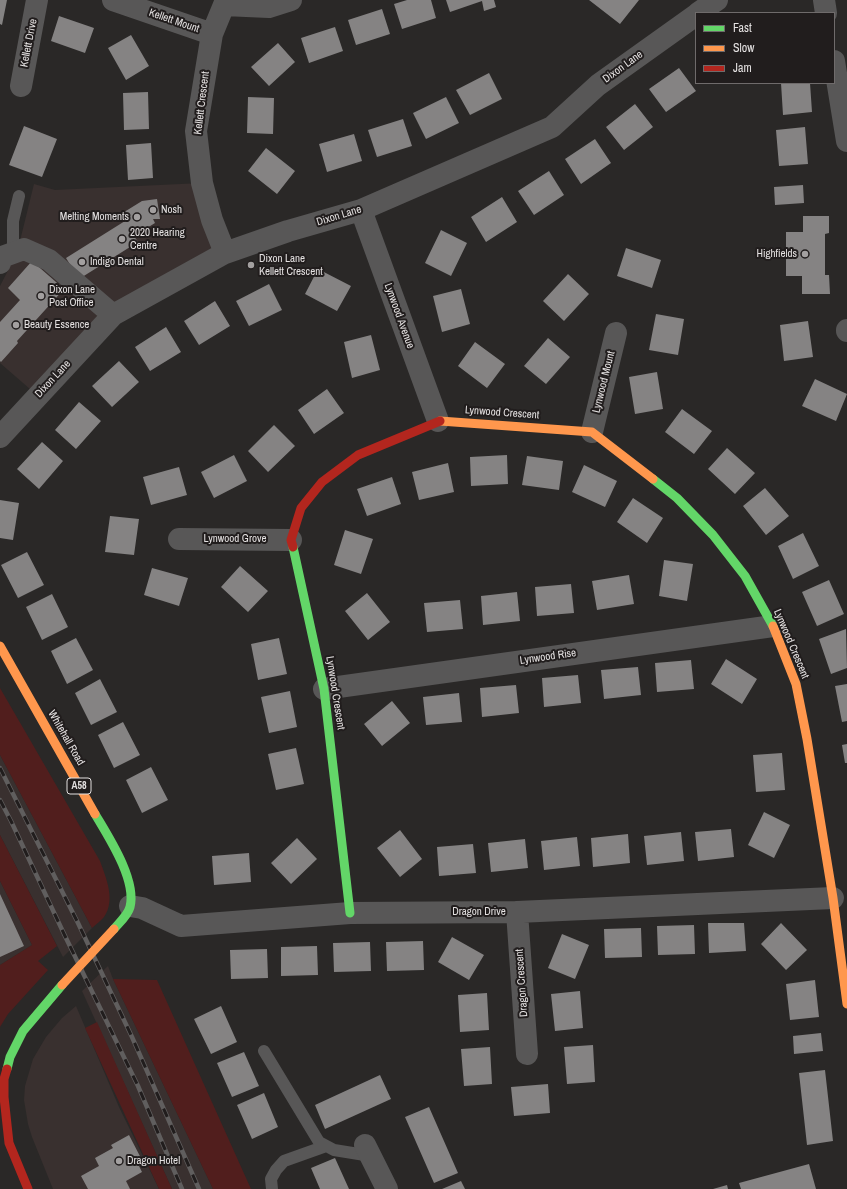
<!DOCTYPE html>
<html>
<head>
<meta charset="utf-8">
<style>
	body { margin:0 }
	#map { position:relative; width:847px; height:1189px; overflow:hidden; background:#2a2827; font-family:"Archivo Narrow",sans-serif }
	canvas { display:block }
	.legend { position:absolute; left:695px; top:12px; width:140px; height:72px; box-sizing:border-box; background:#211d1d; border:1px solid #6f6b6b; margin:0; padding:5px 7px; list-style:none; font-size:12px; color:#e4e1e1 }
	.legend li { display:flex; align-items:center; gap:8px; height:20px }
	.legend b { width:20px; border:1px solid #6f6b6b }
</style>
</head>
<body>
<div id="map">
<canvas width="847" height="1189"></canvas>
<ul class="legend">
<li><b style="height:5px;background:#63d668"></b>Fast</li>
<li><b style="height:5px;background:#ff974d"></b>Slow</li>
<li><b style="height:5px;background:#b3261e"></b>Jam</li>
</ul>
</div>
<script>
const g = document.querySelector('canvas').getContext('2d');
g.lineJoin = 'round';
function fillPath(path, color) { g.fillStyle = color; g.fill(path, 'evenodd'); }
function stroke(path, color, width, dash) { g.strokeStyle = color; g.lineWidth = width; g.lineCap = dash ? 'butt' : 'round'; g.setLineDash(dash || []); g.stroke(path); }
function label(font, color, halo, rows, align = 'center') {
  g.font = font + ' "Archivo Narrow",sans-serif'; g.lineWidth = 4; g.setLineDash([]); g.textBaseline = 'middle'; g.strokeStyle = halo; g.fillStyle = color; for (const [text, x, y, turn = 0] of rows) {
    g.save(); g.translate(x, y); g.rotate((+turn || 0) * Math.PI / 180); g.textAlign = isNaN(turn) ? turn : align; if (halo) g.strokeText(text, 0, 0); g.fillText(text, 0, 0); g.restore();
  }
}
fillPath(new Path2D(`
	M202,183L225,253L113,315L38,396L0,363V286L17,253L34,184L55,190Z
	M0,755L92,928L63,957L0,835Z
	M0,881L32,945L0,965Z
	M108,966L113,979L213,1189H172L82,991Z
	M76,1006L119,1107L159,1189H53L32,1137L28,1124L24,1100L25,1086L33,1059L46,1037L62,1018Z`), '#39302f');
fillPath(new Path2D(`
	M0,688L100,861C106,878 116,900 104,917C101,921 96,924 92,928L0,755Z
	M0,835L57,946L38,961L48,970L8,1014L0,1027V965L32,945L0,881Z
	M113,979L157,980L251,1189H213Z
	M97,1022L172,1189H159L85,1028Z`), '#511e1d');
fillPath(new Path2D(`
	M0,0H7L2,25L0,24Z
	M407,0H431L436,18L402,29L394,4Z
	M446,0H494L496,7L484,11L482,1L450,12Z
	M589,0H639L620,24Z
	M382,9L390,34L356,45L348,20Z
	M59,16L94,28L85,53L51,41Z
	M335,27L343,51L309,63L301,38Z
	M131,35L149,66L126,80L108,48Z
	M278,43L295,62L269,86L251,67Z
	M679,68L696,91L666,112L649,89Z
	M489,73L502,99L470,115L456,90Z
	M781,83H810L812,112L783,115Z
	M148,92L149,129L124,130L123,93Z
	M248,97L274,98L273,134L247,133Z
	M446,97L459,123L426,139L413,113Z
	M635,104L653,127L624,150L606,127Z
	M403,119L412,146L377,157L368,130Z
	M24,126L57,139L42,177L9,165Z
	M805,127L808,164L779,166L776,130Z
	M354,134L362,161L327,172L319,144Z
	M595,139L611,163L581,184L565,159Z
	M151,143L153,178L128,180L126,145Z
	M266,148L295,171L277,194L248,171Z
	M549,171L564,195L534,215L518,191Z
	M803,185L804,203L775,205L774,187Z
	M502,197L517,222L486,242L471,217Z
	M157,199L160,219H153L155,223L134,236L138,242L79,279L66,258L125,221L121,214L142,201Z
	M803,216H829V233L825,234V275H829L830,294H802V276H786V232H803Z
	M441,230L467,243L451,276L425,263Z
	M626,248L661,260L652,288L617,276Z
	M32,261L64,289L17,341L18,343L1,362L0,361V322L20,300L8,288Z
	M318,269L351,286L337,311L305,294Z
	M568,274L589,294L564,321L543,301Z
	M269,284L282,310L249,326L236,301Z
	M461,289L470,324L442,332L433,296Z
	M215,301L230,326L199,345L184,321Z
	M656,314L684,319L678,355L649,350Z
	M808,321L813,357L784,361L780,325Z
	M166,327L181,352L150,371L135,347Z
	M371,335L380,370L352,378L344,342Z
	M548,338L570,357L546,384L524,366Z
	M475,342L505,364L487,388L458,366Z
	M119,361L139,382L112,407L92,386Z
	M657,372L663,409L635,414L629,377Z
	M815,379L847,394L836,421L802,406Z
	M327,389L344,413L314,434L298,410Z
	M79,402L101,421L76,449L55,430Z
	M682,409L712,431L694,454L665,432Z
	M274,425L295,446L268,472L248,451Z
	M42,442L63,461L39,489L17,469Z
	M727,448L755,473L735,494L708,469Z
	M234,455L247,481L214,498L201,472Z
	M507,455L508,484L471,486L470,457Z
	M527,456L563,461L559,490L522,485Z
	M448,463L454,492L419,500L412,472Z
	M584,465L617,481L605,507L572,492Z
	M179,467L187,495L151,505L143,477Z
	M392,477L401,504L367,516L357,489Z
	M765,488L789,516L766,535L743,506Z
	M633,498L663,518L647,543L617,522Z
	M0,500L19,503L13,540L0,538Z
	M110,516L139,519L134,555L105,552Z
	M345,530L373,539L361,574L334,565Z
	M803,533L819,566L793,579L778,546Z
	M27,552L44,585L18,598L1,565Z
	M664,560L693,564L687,601L659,596Z
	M240,566L268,591L248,612L221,587Z
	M152,568L188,578L179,606L144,595Z
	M629,575L634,604L597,610L592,581Z
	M829,580L844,614L817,626L802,592Z
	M571,584L574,613L537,616L535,587Z
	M517,592L520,621L483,625L481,596Z
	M367,593L390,622L368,640L345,611Z
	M52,594L68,627L42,640L26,607Z
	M460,600L463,629L427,632L424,603Z
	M846,629L847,668L831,674L819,639Z
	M76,638L93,670L67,684L51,651Z
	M279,638L287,674L258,680L251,644Z
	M726,659L757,679L742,704L711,684Z
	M691,660L694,689L657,692L655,663Z
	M638,667L641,695L604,699L601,670Z
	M578,675L581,703L544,707L542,678Z
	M100,679L117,712L91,725L75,693Z
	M847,684V721L842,722L835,686Z
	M516,685L519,713L482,717L480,688Z
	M290,691L297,727L269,733L261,697Z
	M459,693L462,722L426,725L423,697Z
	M392,701L410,723L382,746L364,724Z
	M123,722L140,755L114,768L98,735Z
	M847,744V763H845L842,745Z
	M296,748L304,784L276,790L268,754Z
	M782,753L785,790L756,792L753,755Z
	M151,767L168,800L142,813L126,780Z
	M764,812L790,825L774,858L748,845Z
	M731,829L734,857L698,861L695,832Z
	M400,830L422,859L400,877L377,848Z
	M681,832L684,861L647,865L644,836Z
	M628,834L630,863L593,867L591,838Z
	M577,837L580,866L544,870L541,841Z
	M297,838L317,859L291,884L271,863Z
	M525,839L528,868L491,872L488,843Z
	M473,844L476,873L439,876L437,847Z
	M249,853L251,882L214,885L212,856Z
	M0,894L24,946L0,957Z
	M708,923H744L746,951L709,953Z
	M781,923L807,950L786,970L761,944Z
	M694,925L695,954L658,955L657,926Z
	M641,928L642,957L605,958L604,929Z
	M562,934L589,945L575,979L548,968Z
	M452,937L484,955L469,980L438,962Z
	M423,941L424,970L387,971L386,942Z
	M370,942L371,971L334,972L333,943Z
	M317,946L318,975L281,976V947Z
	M267,949L268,978L231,979L230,950Z
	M815,980L819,1017L790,1020L786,984Z
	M580,991L583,1028L555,1031L551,994Z
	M487,993L489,1030L460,1032L458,995Z
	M221,1006L237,1042L211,1054L194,1019Z
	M821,1033L823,1051L794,1054L793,1036Z
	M593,1045L595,1082L567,1084L564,1047Z
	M490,1047L492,1084L464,1086L461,1049Z
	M244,1052L259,1086L232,1097L217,1063Z
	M825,1070L833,1141L807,1145L799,1073Z
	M380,1075L391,1099L325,1129L315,1105Z
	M548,1084L550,1113L514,1116L511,1087Z
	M264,1093L278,1127L252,1139L237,1105Z
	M429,1107L458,1173L434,1183L405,1117Z
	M129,1135L144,1164L139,1166L142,1172L126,1181L130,1189H88L81,1176L99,1166L95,1158L113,1148L111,1145Z
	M335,1158L349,1189H320L311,1168Z
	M809,1164L816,1189H741L739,1183Z
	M461,1181L465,1189H442Z
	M727,1185L728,1189H713Z`), '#858383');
stroke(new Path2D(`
	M13,253V221L19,196
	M264,1051L319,1142L334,1150L371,1156
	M272,1189L271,1179L276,1170L284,1161L326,1146`), '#585757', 12);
stroke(new Path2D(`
	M113,0L212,34
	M824,0L826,13
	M224,5L269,7L291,0
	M698,13L717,0
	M834,61L847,141
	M21,86L37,0
	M361,210L438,421
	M225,253L212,220L202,183L196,131L212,34L226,0
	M0,263L2,257L24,249L49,260L113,315
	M847,331V330
	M592,432L616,333
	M0,437L113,315L225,253L288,231L361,210L552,127L598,85L696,15
	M179,539L291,540
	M324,689L773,626
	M130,906L142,908L181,926L350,913L517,912L833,898
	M517,912L527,1054
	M365,1145L387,1189`), '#585757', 22);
stroke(new Path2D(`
	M653,479L677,498L713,535L745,576L773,626
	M293,547L324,689L350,913
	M95,814C108,836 137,880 130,907C128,915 120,922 114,929
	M7,1069L10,1057L23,1031L62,985`), '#63d668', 9);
stroke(new Path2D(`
	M440,421L592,432L653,479
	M773,626L796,684L807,739L833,898L847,1004
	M0,646L95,814`), '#ff974d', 9);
stroke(new Path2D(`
	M293,547L291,540L301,508L322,482L358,455L440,421
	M7,1069L4,1079V1097L9,1143L28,1189`), '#b3261e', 9);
const rail = new Path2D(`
	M0,768L78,923L132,1037L199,1189
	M0,800L11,821L65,936L138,1086L182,1189`);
stroke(rail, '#605e5e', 4.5);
stroke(rail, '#211d1d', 3, [9]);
stroke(new Path2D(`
	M62,985L114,929`), '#ff974d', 9);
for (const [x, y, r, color] of [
	[153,210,4,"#a3a0a0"],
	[137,217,4,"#a3a0a0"],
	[122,239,4,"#a3a0a0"],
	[805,254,4,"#a3a0a0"],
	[82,262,4,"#a3a0a0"],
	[251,265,4,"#a3a0a0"],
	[41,296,4,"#a3a0a0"],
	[16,325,4,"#a3a0a0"],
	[119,1161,4,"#a3a0a0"]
]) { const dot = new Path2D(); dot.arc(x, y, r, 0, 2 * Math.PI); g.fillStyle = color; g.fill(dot); stroke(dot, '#211d1d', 1.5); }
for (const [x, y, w] of [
	[79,786,24]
]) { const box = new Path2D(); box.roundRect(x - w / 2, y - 8, w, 16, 3); g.fillStyle = '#211d1d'; g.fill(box); stroke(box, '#e4e1e1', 1); }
label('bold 10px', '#e4e1e1', null, [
	["A58",79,786]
]);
label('11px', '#e4e1e1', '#211d1d', [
	["Kellett Mount",174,21,19],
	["Kellett Drive",29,43,-79],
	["Dixon Lane",623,67,-36],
	["Kellett Crescent",202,103,-83],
	["Dixon Lane",339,216,-17],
	["Lynwood Avenue",399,316,70],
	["Dixon Lane",53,379,-47],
	["Lynwood Mount",604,382,-76],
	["Lynwood Crescent",502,413,4],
	["Lynwood Grove",235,539],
	["Lynwood Crescent",791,644,67],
	["Lynwood Rise",548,657,-8],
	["Lynwood Crescent",335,693,81],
	["Whitehall Road",66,738,60],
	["Dragon Drive",479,912],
	["Dragon Crescent",522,983,-94]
]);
label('11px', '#e4e1e1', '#211d1d', [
	["Nosh",161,210],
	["Melting Moments",129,217,"right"],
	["2020 Hearing",130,233],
	["Centre",130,246],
	["Highfields",797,254,"right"],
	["Dixon Lane",259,259],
	["Kellett Crescent",259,272],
	["Indigo Dental",90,262],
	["Dixon Lane",49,290],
	["Post Office",49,303],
	["Beauty Essence",24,325],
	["Dragon Hotel",127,1161]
], 'left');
</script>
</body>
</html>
